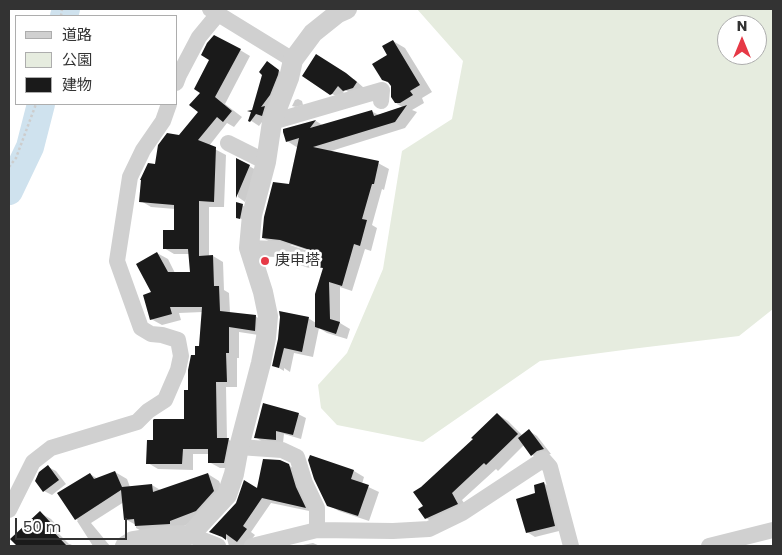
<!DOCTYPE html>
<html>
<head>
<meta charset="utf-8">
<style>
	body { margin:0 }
	#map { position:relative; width:782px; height:555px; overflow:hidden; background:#fff; font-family:Poppins,"Noto Sans JP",sans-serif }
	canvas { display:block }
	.frame { position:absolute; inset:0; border:10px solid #333; pointer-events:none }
	.legend { position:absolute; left:15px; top:15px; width:162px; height:90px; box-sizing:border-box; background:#fff; border:1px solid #adadad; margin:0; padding:6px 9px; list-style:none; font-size:15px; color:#333 }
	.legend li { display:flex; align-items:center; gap:10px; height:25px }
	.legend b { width:25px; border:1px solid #adadad }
	.north { position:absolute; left:717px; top:15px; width:50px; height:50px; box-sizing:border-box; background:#fff; border:1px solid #adadad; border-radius:50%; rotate:0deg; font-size:14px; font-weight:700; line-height:20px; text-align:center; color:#333 }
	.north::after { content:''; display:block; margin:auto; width:18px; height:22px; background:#e63946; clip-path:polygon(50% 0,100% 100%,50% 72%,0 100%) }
	.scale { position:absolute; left:15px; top:518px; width:112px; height:22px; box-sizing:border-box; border:2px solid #333; border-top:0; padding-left:6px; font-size:15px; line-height:18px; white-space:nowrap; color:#333; -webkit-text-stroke:4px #fff; paint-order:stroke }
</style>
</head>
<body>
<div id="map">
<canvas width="782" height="555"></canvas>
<div class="frame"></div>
<ul class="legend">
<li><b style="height:6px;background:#d0d0d0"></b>道路</li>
<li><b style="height:14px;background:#e6ecdf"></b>公園</li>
<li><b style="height:14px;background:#1a1a1a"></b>建物</li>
</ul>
<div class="north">N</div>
<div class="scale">50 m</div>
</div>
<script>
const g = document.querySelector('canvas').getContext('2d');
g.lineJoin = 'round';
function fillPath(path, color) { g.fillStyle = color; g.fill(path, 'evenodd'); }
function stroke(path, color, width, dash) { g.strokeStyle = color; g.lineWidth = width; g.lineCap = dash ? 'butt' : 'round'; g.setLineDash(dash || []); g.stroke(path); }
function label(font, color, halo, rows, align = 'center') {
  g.font = font + ' Poppins,"Noto Sans JP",sans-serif'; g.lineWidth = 5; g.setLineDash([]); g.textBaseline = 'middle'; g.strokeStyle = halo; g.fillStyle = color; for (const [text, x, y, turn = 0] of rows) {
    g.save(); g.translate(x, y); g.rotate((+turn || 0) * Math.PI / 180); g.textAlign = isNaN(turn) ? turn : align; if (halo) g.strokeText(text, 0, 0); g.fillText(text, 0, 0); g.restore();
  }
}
fillPath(new Path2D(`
	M417,9H773V309L739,336L631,349L540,361L423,442L337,425L321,408L318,385L347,353L383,269L402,151L452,119L463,61ZM727,25H757V55H727Z`), '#e6ecdf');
fillPath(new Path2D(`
	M393,41L405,48L432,92L422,98L424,103L412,110L417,112L405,128L328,152L378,163L389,169L384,190L382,189L372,225L377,228L371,251L365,249L352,291L340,287V323L350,329L347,339L327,333L319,328L313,357L294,353L290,372L284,368V371L274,365L279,339L308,318L316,323L324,269L319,266L321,263V257L319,254L292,245L274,244L263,238L290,186L298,148L287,141L284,130L316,121L324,126L371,111L379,115L404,108L397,104L393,96L392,85L382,79Z
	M240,50L250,56L225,104L242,117L234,127L227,123L209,146L226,155L224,207H209V256H213L223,262L224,290L229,293L230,313L255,316L266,323L265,336L239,332V358H237V387H226L227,439L239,445L234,468H220L209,462V454H193V470L158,469L148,463L154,441L185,421L196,356L200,347L203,312L179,313L181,320L162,325L151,319L157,253L168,259L175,273H192L190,254H174L164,248L175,231V209L151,207L141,201L156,165L200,112Z
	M275,68L286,76L265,118L259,126L250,120L252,113L250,111H253Z
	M303,76L354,79L364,88L352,94L345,90L340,98H339Z
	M298,99L302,101L303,105L296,107L292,106L295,100Z
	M238,160L258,171L245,202L238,197Z
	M242,205L246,208L243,220L238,217Z
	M298,414L306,418L301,439L284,434L283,443L263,442L255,437Z
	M497,414L508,421L523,436L529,431L537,436L551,454L546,455L540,459L532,455L524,445L498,471L496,469L462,500L469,510L437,525L426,518L425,506L475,440Z
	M311,456L354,471L364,477L362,484L379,492L369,521L339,511L328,505Z
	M288,465L298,471L314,512L271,503L251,532L255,535L246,546H229L227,539L211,531Z
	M48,467L56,471L66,484L52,495L44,491Z
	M115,472L127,479L130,487L152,485L162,491L208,474L219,481L226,498L207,517L181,527L147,534L136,528V525L125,519L124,502L91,523L110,546H93L77,521L78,520L75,519L90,474L98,479Z
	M543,483L552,488L563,530L535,537L527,532L536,494Z
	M40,513L51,519L61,530L58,533L69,544H70L74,546H19L12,539Z
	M313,543L320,546H298Z`), '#0003');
stroke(new Path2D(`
	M64,16L66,9
	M9,191L30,147L41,104`), '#cfe2ee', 28);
fillPath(new Path2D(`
	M214,35L241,49L215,97L232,111L223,122L217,117L198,140L216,147L214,202L199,201V256L213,255L214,286H219L220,311L256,315L255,331L229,327V353H226L227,382H216L217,438H229L224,463H208V449H183L182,464H146L147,440H153V420L154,419H184V390H188V370L191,355H195V346H199L202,307H170L172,314L150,320L143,295L151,292L136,264L157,252L168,272H190L188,249H163V230H174V205L139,202L141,180H140L148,163L155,164L158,145L167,133L179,135L198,112L189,105L200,93L194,89L209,60L201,55L207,43Z
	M393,40L420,85L410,91L413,95L400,103H395L391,97V86L388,82L382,80L372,64L387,55L382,46Z
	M316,54L346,73L357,82L353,88L343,91L338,86L332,94L330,95L302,76Z
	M267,61L279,70L278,75L270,95L261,107L265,106L262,116L256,114L250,122L248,121L251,112L247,111L252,110L262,75L259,72Z
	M407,105L395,122L313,147L379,161L374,184H372L362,219L367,220L360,246L354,244L342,286L329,282L330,319L340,322L336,334L315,327V294L323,268L317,267L320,263V258L318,254L313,251L280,240L262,238L264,217L273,182L289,184L299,138L286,142L283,132V129L316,120L310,128L372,110L374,116Z
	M236,158L250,165L236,198Z
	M236,202L243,204L240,219L236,218Z
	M279,311L309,317L302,352L284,348L279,368L272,366L278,339L280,317Z
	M263,403L299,413L293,435L276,431V440L254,438Z
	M497,413L518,434L486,465L484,463L452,493L458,504L425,519L418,509L423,506L413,492L421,487L473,439L471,438Z
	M529,429L544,449L537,451L531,456L518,438Z
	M310,455L354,470L351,479L369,485L358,516L327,506L314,479L308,460Z
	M263,459L280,460L289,464L296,487L306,508L262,498L243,526L247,529L237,542L226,534V540L222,537L209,532L236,503L244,480L257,488Z
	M48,465L59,480L43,492L35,481L39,472Z
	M115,471L122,487L152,484L153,492L208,473L214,491L196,511L170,521V524L135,526L134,519L124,520L121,490L75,520L57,493L90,473L94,479Z
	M544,482L555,526L526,533L516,499L535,493L534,485Z
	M40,511L51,523L48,526L67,546H17L10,539Z`), '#1a1a1a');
stroke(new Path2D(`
	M61,16L62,9
	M9,167L16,158L36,104`), '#cdcdcd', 2.5, [2.5, 2.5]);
stroke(new Path2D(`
	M210,9L293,60
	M176,83L179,75L199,37L218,14
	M272,122L382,90L381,101
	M228,143L266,162
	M249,248L277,249L310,260
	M239,447L282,450L297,457L305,483L317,508V530
	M9,510L33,462L51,448L137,422L148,411L165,400L178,370L181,356L178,340L162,335L151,334L141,328L117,261L130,177L143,150L163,121L169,104
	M190,535L218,546
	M252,546L317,530L393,531L429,529L462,513L538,463L543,459L550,467L571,546
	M709,546L773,530`), '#d0d0d0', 16);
stroke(new Path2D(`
	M125,546L133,541L164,536L190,535L227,495L234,474L239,447L261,363L266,338L268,316L263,292L249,248L252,215L266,162L272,122L289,78L293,60L313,33L338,13L347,9`), '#d0d0d0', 20);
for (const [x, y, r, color] of [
	[265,261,5,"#e63946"]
]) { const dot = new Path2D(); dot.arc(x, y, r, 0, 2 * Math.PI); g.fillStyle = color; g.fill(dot); stroke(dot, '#fff', 2); }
label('15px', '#333', '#fff', [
	["庚申塔",275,261]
], 'left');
</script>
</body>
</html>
